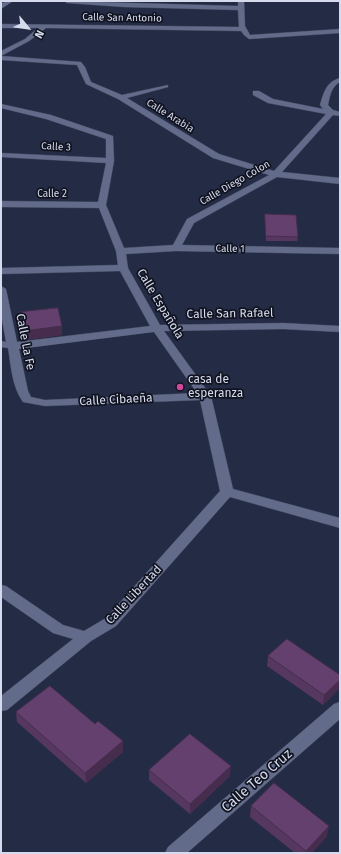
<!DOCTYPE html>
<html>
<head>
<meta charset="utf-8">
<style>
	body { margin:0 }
	#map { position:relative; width:341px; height:854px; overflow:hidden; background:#242b45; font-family:"Fira Sans",sans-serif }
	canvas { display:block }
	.frame { position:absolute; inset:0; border:2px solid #d5dbed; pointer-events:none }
	.north { position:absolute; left:8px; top:8px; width:40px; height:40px; -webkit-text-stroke:3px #111420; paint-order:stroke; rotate:119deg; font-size:11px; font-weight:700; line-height:16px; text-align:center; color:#d5dbed }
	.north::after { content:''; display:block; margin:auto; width:14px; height:18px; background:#d5dbed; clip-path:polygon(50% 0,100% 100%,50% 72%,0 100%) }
</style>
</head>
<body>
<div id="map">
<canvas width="341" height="854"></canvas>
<div class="frame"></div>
<div class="north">N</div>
</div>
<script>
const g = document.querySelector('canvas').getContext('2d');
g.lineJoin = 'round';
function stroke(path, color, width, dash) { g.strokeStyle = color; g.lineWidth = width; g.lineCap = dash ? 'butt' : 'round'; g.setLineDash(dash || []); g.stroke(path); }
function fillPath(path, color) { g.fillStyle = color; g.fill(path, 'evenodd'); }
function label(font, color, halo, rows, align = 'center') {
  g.font = font + ' "Fira Sans",sans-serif'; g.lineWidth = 3.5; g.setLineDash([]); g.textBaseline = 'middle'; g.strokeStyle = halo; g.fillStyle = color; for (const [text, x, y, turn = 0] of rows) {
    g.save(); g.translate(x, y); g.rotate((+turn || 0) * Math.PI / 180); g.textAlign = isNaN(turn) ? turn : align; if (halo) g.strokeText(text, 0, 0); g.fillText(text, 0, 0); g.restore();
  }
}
const minor = new Path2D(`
	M6,1H13L1,9V4Z
	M64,1L238,6V1H244L245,26L250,35L340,29V33L249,39L244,35L241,31L46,28L29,41L1,56V51L25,39L38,28H1V24L239,27L238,10L124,7L67,3Z
	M1,56L81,62L85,67L91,82L122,95L168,85V87L127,98L219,154L274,171L326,114L268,103L253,95V91H259L273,99L323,109L320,105C324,92 326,82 340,78V82C331,87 330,96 328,105L333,110L340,112V116L333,115L282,172L340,178V184L277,177L194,223L182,245L340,248V254L176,251L126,254L128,268L160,325L283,323L340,326V332L283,329L164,331L211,396L233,489L340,518V528L230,497L116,626L91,641L7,710L1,711V696L73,639L53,633L1,597V585L6,586L63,625L84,631L106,618L220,491L200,400L45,406L23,402C12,387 11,366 8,348L1,347V341L6,342L1,314V286L6,289L17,342L150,326L120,271L1,274V268L118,265L116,251L99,208L1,207V201L98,202L106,163L1,157V153L106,158V139L46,119L1,108V104L51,115L113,136L114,161L106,205L124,248L173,245L187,219L269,175L213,158L118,99L86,84L77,65L1,60ZM154,332L197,393L45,400L31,397L28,391L19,349Z
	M340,702V719L187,853H165L168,847L334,704Z`);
stroke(minor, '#41475d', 1);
fillPath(minor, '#626b89');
fillPath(new Path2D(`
	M265,214L298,237L297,241H266Z
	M21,312L62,335L25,340Z
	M268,656L340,675V688L323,705L267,666Z
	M16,712L123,752L86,783L17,722Z
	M149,770L230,776L190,814L149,780Z
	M251,806L327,836L312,853H295L250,817Z`), '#56375f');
fillPath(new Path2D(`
	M62,326V335L25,340L24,331Z
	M340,680V688L323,705L324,695Z
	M123,741V752L86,783L85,773Z
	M231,766L230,776L190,814V804Z
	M329,826L327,836L312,853H305L306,851Z`), '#462d4d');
const building = new Path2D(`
	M265,214L296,215L298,237L266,236Z
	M58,308L62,326L24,331L21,312Z
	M287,639L340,675V680L324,695L268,656Z
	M50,686L95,724L98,721L123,741L85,773L16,712Z
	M190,734L231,766L190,804L149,770Z
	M274,783L329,826L306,851L251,806Z`);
fillPath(building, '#64406e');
stroke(building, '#462d4d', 1);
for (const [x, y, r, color] of [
	[180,387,4,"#d1479c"]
]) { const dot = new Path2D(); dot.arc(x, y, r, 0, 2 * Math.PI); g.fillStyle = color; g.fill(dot); stroke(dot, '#111420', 1.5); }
label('10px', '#d5dbed', '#111420', [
	["Calle San Antonio",122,18,1],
	["Calle Arabia",170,116,32],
	["Calle 3",56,147,3],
	["Calle Diego Colon",235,183,-30],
	["Calle 2",52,194],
	["Calle 1",230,249,1]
]);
label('12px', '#d5dbed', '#111420', [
	["Calle Española",160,304,59],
	["Calle San Rafael",230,314,-1],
	["Calle La Fe",25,342,79],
	["Calle Cibaeña",116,400,-3],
	["Calle Libertad",134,595,-47]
]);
label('12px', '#d5dbed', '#111420', [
	["casa de",188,380],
	["esperanza",188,394]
], 'left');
label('14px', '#d5dbed', '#111420', [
	["Calle Teo Cruz",257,781,-41]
]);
</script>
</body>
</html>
